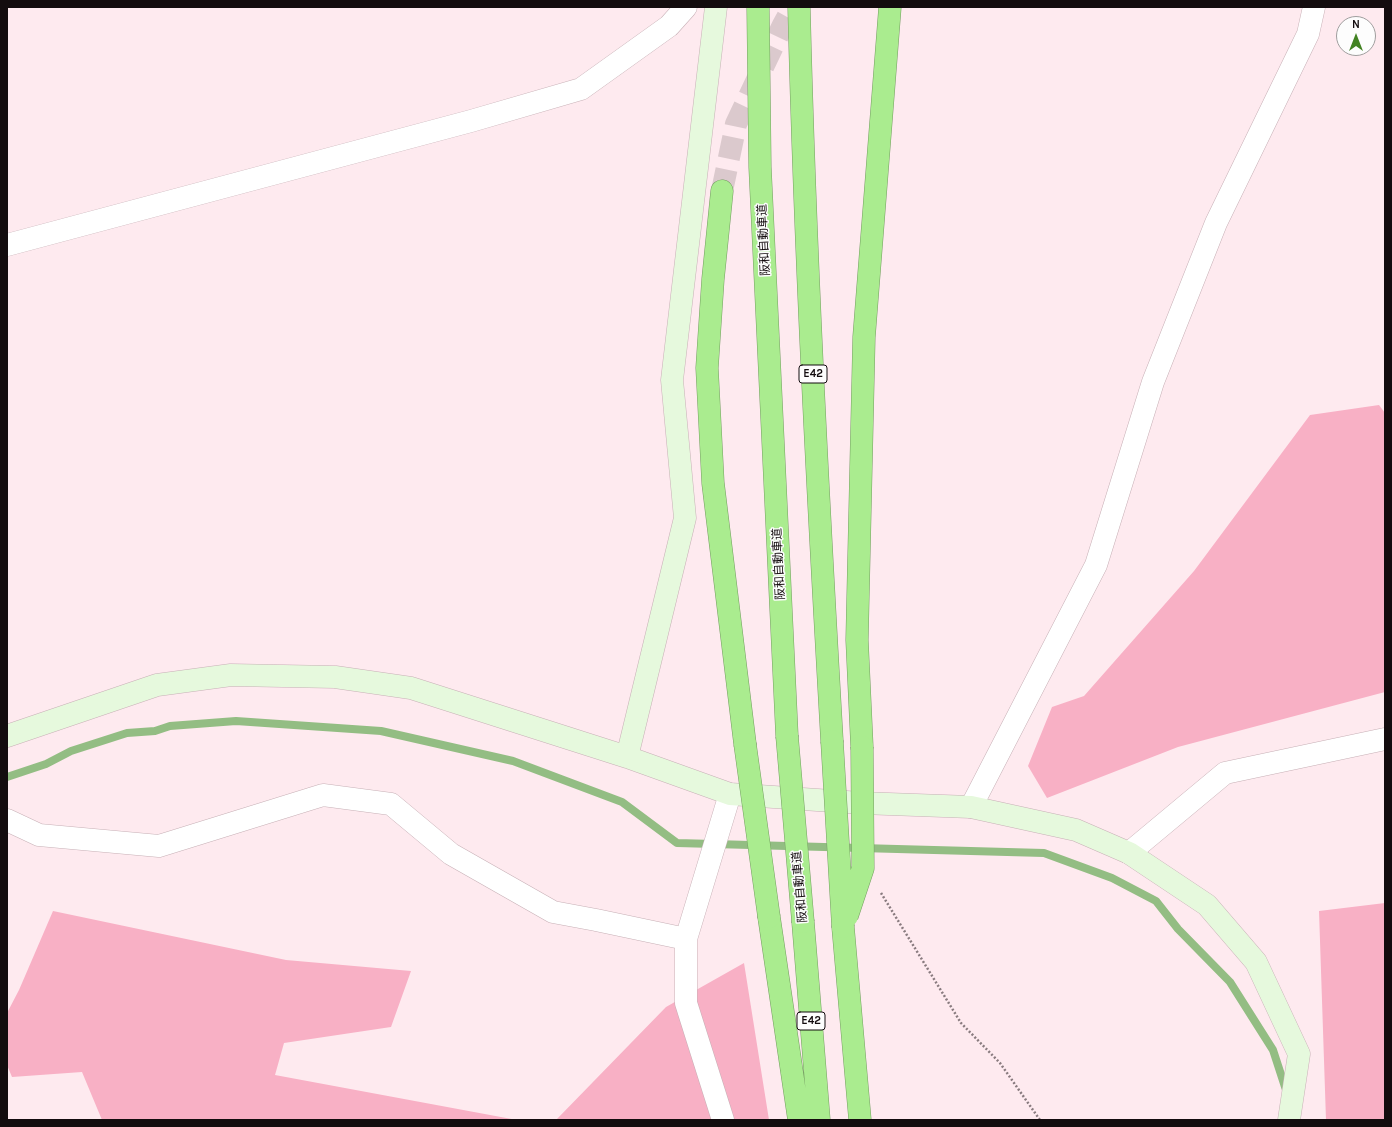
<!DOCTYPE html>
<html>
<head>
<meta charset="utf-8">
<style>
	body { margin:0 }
	#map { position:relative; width:1392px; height:1127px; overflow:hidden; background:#feeaef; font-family:Karla,sans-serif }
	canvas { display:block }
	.frame { position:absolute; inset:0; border:8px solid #130c0e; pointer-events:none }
	.north { position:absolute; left:1336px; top:16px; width:40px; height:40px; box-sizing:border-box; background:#fdfdfd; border:1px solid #9f9d9d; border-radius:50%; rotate:0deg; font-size:11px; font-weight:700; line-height:16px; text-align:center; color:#130c0e }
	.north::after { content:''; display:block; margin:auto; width:14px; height:18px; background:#428222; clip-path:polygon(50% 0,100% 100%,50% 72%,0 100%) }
</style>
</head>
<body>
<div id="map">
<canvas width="1392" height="1127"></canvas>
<div class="frame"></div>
<div class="north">N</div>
</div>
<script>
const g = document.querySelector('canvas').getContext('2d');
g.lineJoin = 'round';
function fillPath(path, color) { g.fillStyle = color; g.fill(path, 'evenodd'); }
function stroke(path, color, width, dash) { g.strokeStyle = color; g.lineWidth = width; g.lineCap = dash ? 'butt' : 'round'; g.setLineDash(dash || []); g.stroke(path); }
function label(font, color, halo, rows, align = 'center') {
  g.font = font + ' Karla,"Noto Sans JP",sans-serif'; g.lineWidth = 3; g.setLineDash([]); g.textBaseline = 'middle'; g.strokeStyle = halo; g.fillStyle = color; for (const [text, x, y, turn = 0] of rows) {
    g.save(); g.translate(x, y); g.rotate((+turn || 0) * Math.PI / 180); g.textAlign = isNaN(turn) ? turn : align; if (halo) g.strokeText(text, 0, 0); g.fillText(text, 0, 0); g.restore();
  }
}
fillPath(new Path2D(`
	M1379,405L1385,413V692L1178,747L1047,798L1028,766L1052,707L1084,696L1194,571L1310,415Z
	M1385,903V1120H1326L1319,911Z
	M53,911L286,960L411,971L391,1027L284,1043L275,1075L517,1120H102L82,1072L12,1077L7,1065V1013L19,990Z
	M744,963L769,1120H556L666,1007Z`), '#f8b0c5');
stroke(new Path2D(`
	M7,777L46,764L71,751L127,733L155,731L170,726L236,721L381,731L513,761L622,802L677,843L1044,853L1112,878L1156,901L1178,929L1230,982L1273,1050L1287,1093`), '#93bd83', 8);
stroke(new Path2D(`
	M722,191L736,124L783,25L793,7`), '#dbc9cd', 22, [22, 11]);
const street = new Path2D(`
	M7,245L471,121L581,89L669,26L686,7
	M971,807L1096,565L1153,382L1216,223L1308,34L1314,7
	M7,820L39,835L159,846L323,795L391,804L451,854L553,912L596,920L686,939
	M1129,853L1225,773L1385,739
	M723,1120L686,1003V939L730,794`);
const secondary = new Path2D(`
	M7,736L157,685L231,675L335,677L411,688L627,757L730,794L861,803L971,807L1076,830L1129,853L1207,905L1256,962L1299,1054L1289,1120
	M627,757L685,518L672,380L716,7`);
const highway = new Path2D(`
	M758,7L760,167L787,736
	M799,7C805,252 818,497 832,741
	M722,191L713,279L707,368L713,483L745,744
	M862,747L857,640L864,337L890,7
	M769,917L799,1120
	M803,922L819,1120
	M843,927L860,1120`);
stroke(street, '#c7b0b6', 23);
stroke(secondary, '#c7b0b6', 23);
stroke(highway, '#759e62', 23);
stroke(new Path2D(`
	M881,893L961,1023L1000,1063L1040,1120`), '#897b7f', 2.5, [2, 2]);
stroke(street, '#fff', 22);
stroke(secondary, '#e6f9dd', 22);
stroke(highway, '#aaec8f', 22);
const highwayBridge = new Path2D(`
	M787,736L803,922
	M832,741L843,927
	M745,744L769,917
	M847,916L863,868L862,747`);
stroke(highwayBridge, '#759e62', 23, []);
stroke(highwayBridge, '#aaec8f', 22);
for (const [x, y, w] of [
	[813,374,28],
	[811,1021,28]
]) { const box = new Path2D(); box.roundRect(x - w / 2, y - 9, w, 18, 3); g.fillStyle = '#fdfdfd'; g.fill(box); stroke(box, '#130c0e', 1); }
label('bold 11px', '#130c0e', null, [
	["E42",813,374],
	["E42",811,1021]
]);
label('12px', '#130c0e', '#fdfdfd', [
	["阪和自動車道",764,240,-93],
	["阪和自動車道",779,564,-93],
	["阪和自動車道",800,887,-95]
]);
</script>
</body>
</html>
